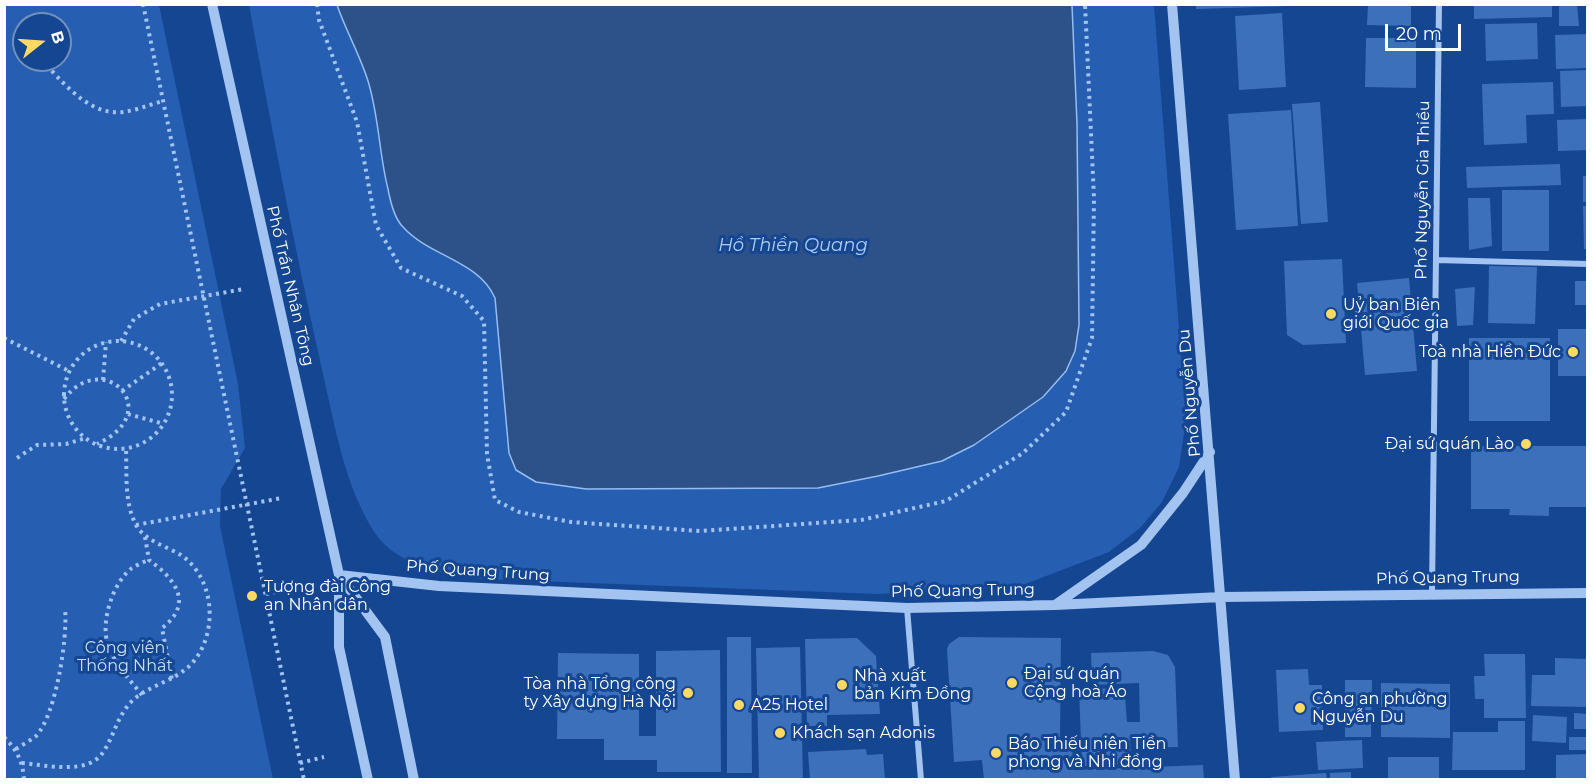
<!DOCTYPE html>
<html>
<head>
<meta charset="utf-8">
<style>
	body { margin:0 }
	#map { position:relative; width:1592px; height:784px; overflow:hidden; background:#144692; font-family:Montserrat,sans-serif }
	canvas { display:block }
	.frame { position:absolute; inset:0; border:6px solid #fff; pointer-events:none }
	.north { position:absolute; left:12px; top:12px; width:60px; height:60px; box-sizing:border-box; background:#144692; border:2px solid #7290be; border-radius:50%; rotate:73deg; font-size:16px; font-weight:700; line-height:24px; text-align:center; color:#fff }
	.north::after { content:''; display:block; margin:auto; width:21px; height:27px; background:#ffd963; clip-path:polygon(50% 0,100% 100%,50% 72%,0 100%) }
	.scale { position:absolute; left:1385px; top:24px; width:76px; height:27px; box-sizing:border-box; border:3px solid #fff; border-top:0; padding-left:8px; font-size:18px; line-height:21px; white-space:nowrap; color:#fff; -webkit-text-stroke:4px #144692; paint-order:stroke }
</style>
</head>
<body>
<div id="map">
<canvas width="1592" height="784"></canvas>
<div class="frame"></div>
<div class="north">B</div>
<div class="scale">20 m</div>
</div>
<script>
const g = document.querySelector('canvas').getContext('2d');
g.lineJoin = 'round';
function fillPath(path, color) { g.fillStyle = color; g.fill(path, 'evenodd'); }
function stroke(path, color, width, dash) { g.strokeStyle = color; g.lineWidth = width; g.lineCap = dash ? 'butt' : 'round'; g.setLineDash(dash || []); g.stroke(path); }
function label(font, color, halo, rows, align = 'center') {
  g.font = font + ' Montserrat,sans-serif'; g.lineWidth = 6; g.setLineDash([]); g.textBaseline = 'middle'; g.strokeStyle = halo; g.fillStyle = color; for (const [text, x, y, turn = 0] of rows) {
    g.save(); g.translate(x, y); g.rotate((+turn || 0) * Math.PI / 180); g.textAlign = isNaN(turn) ? turn : align; if (halo) g.strokeText(text, 0, 0); g.fillText(text, 0, 0); g.restore();
  }
}
fillPath(new Path2D(`
	M5,4L159,5L238,384L245,448L221,489L220,526L273,779H5ZM24,24H60V60H24Z
	M249,5H1154L1186,420L1179,467L1162,502L1140,528L1109,552L1020,586L879,594L484,579C447,575 397,566 375,533C343,484 334,420 321,365C294,245 271,125 249,5Z`), '#265fb1');
const water = new Path2D(`
	M337,5H1072L1077,124L1079,325L1075,351L1066,371L1043,397L974,445L942,461L878,476L818,488L586,489L536,482L516,470L509,453L495,298C478,260 430,257 403,227C395,219 390,200 388,189C379,154 379,116 368,81C360,55 346,31 337,5Z`);
fillPath(water, '#2d528a');
stroke(water, '#95bdf4', 1.5);
fillPath(new Path2D(`
	M1196,4H1291V6L1196,9Z
	M1368,4H1411V26L1367,25Z
	M1474,4H1552V17L1474,19Z
	M1559,4H1577L1579,26H1559Z
	M1282,13L1286,87L1239,90L1235,16Z
	M1537,23L1538,59L1486,61L1485,24Z
	M1588,34V68L1556,69L1555,35Z
	M1366,38H1416V88L1365,87Z
	M1588,70V106L1561,107L1560,71Z
	M1553,82L1554,114L1526,115L1527,143L1484,145L1482,84Z
	M1320,102L1328,222L1301,224L1292,104Z
	M1291,110L1298,226L1236,230L1228,114Z
	M1588,119V150L1558,151L1557,120Z
	M1560,164L1561,185L1467,188L1466,167Z
	M1583,176H1588V202H1583Z
	M1502,190H1549V251H1502Z
	M1468,198H1490L1492,246L1469,250Z
	M1583,206H1588V249H1584Z
	M1342,259L1346,343L1303,345L1287,335L1284,261Z
	M1489,266L1537,267L1535,324L1488,323Z
	M1409,278L1417,371L1365,375L1357,283Z
	M1575,281H1588V305H1575Z
	M1475,287L1473,325L1457,326L1455,289Z
	M1558,329H1588V376H1558Z
	M1469,338H1550V421H1469Z
	M1471,446H1586V507H1549V516L1509,515L1510,509H1471Z
	M727,637H751L752,773H727Z
	M959,637L1061,638L1060,738L1072,737L1073,770L1203,765L1204,780H984L982,760L954,762L947,649L949,644Z
	M857,638L876,656L880,714L827,715V726H807L805,639Z
	M800,647L803,780H759L756,648Z
	M720,650L721,772H657V760H604V739H557L558,653L639,654V736H656V651Z
	M1153,651L1168,655L1175,667L1178,747L1141,748L1140,737H1130L1131,764L1082,766L1079,690L1114,688V697H1125L1127,722H1140L1139,683L1092,685L1091,653Z
	M1484,654H1525L1526,718H1484V699H1475L1474,676H1485Z
	M1555,658L1588,659V707L1531,706L1532,675H1555Z
	M1308,669L1309,685H1322L1323,730L1279,732L1276,670Z
	M1345,680H1372L1371,737H1345Z
	M1381,683L1450,684V738L1381,737Z
	M1574,713L1588,714V729H1574Z
	M1533,715L1567,717L1566,743L1532,741Z
	M1498,721H1525V770H1452L1453,732H1498Z
	M1569,737H1588V750H1569Z
	M1362,740L1363,768L1318,770L1316,742Z
	M866,749L867,755L883,754L885,780H810L808,752Z
	M1588,754V780H1556V755Z
	M1388,757H1439V780H1388Z
	M1351,772V780H1330V773Z
	M1326,773L1327,780H1271V777Z`), '#3d70ba');
stroke(new Path2D(`
	M143,4L304,780
	M317,4L319,20L357,122L376,225L401,268L462,296L484,321L487,454L495,500L519,512L571,522L700,531L861,520L946,501L1023,453L1066,412L1092,338L1094,198L1085,4
	M42,60C60,80 85,110 113,112C128,114 148,105 163,101
	M4,338L69,371
	M121,341L134,319L160,304L244,289
	M64 395a54 54 0 1 1 108 0a54 54 0 1 1-108 0Z
	M103,380L106,342
	M122,391L162,363
	M64,399C104,347 167,412 97,444
	M128,414L164,424
	M17,458L37,445L66,444L86,438
	M136,525L282,498
	M145,537L149,560C174,578 195,603 162,628L172,680
	M266,594L287,590
	M142,695C129,679 115,664 108,645C100,622 113,582 132,568C137,565 143,562 149,560
	M4,737C17,750 23,762 24,780
	M16,749C22,745 30,741 36,736C56,715 68,637 65,608
	M22,763C46,765 89,776 104,751C114,735 117,718 130,703C149,683 180,682 197,657C218,626 213,577 181,555C166,546 145,541 136,525C124,502 127,474 126,448
	M300,763L324,757`), '#a3c3f1', 4, [3, 4.5]);
stroke(new Path2D(`
	M1436,260L1588,264
	M1432,592L1439,4
	M907,608L921,780`), '#a3c3f1', 6);
stroke(new Path2D(`
	M212,4L339,575V647L368,780
	M1172,4L1235,780
	M339,575L439,586L907,608L1055,605L1221,597L1588,593
	M339,575L385,637L414,780
	M1055,605L1141,545L1183,493L1210,452`), '#a3c3f1', 10);
for (const [x, y, r, color] of [
	[1331,314,6,"#ffd963"],
	[1573,352,6,"#ffd963"],
	[1526,444,6,"#ffd963"],
	[252,596,6,"#ffd963"],
	[1012,683,6,"#ffd963"],
	[842,685,6,"#ffd963"],
	[688,693,6,"#ffd963"],
	[739,705,6,"#ffd963"],
	[1300,708,6,"#ffd963"],
	[780,733,6,"#ffd963"],
	[996,753,6,"#ffd963"]
]) { const dot = new Path2D(); dot.arc(x, y, r, 0, 2 * Math.PI); g.fillStyle = color; g.fill(dot); stroke(dot, '#144692', 2); }
label('16px', '#fff', '#144692', [
	["Phố Nguyễn Gia Thiều",1423,190,-89],
	["Phố Trần Nhân Tông",290,286,77],
	["Phố Nguyễn Du",1190,393,-95],
	["Phố Quang Trung",478,571,4],
	["Phố Quang Trung",1448,578,-1],
	["Phố Quang Trung",963,591,-1]
]);
label('16px', '#fff', '#144692', [
	["Uỷ ban Biên",1343,305],
	["giới Quốc gia",1343,323],
	["Toà nhà Hiền Đức",1561,352,"right"],
	["Đại sứ quán Lào",1514,444,"right"],
	["Tượng đài Công",264,587],
	["an Nhân dân",264,605],
	["Đại sứ quán",1024,674],
	["Cộng hoà Áo",1024,692],
	["Nhà xuất",854,676],
	["bản Kim Đồng",854,694],
	["Tòa nhà Tổng công",676,684,"right"],
	["ty Xây dựng Hà Nội",676,702,"right"],
	["Công an phường",1312,699],
	["Nguyễn Du",1312,717],
	["A25 Hotel",751,705],
	["Khách sạn Adonis",792,733],
	["Báo Thiếu niên Tiền",1008,744],
	["phong và Nhi đồng",1008,762]
], 'left');
label('16px', '#cadefc', '#144692', [
	["Công viên",125,648],
	["Thống Nhất",125,666]
]);
label('italic 18px', '#afcdf8', '#144692', [
	["Hồ Thiền Quang",793,246]
]);
</script>
</body>
</html>
